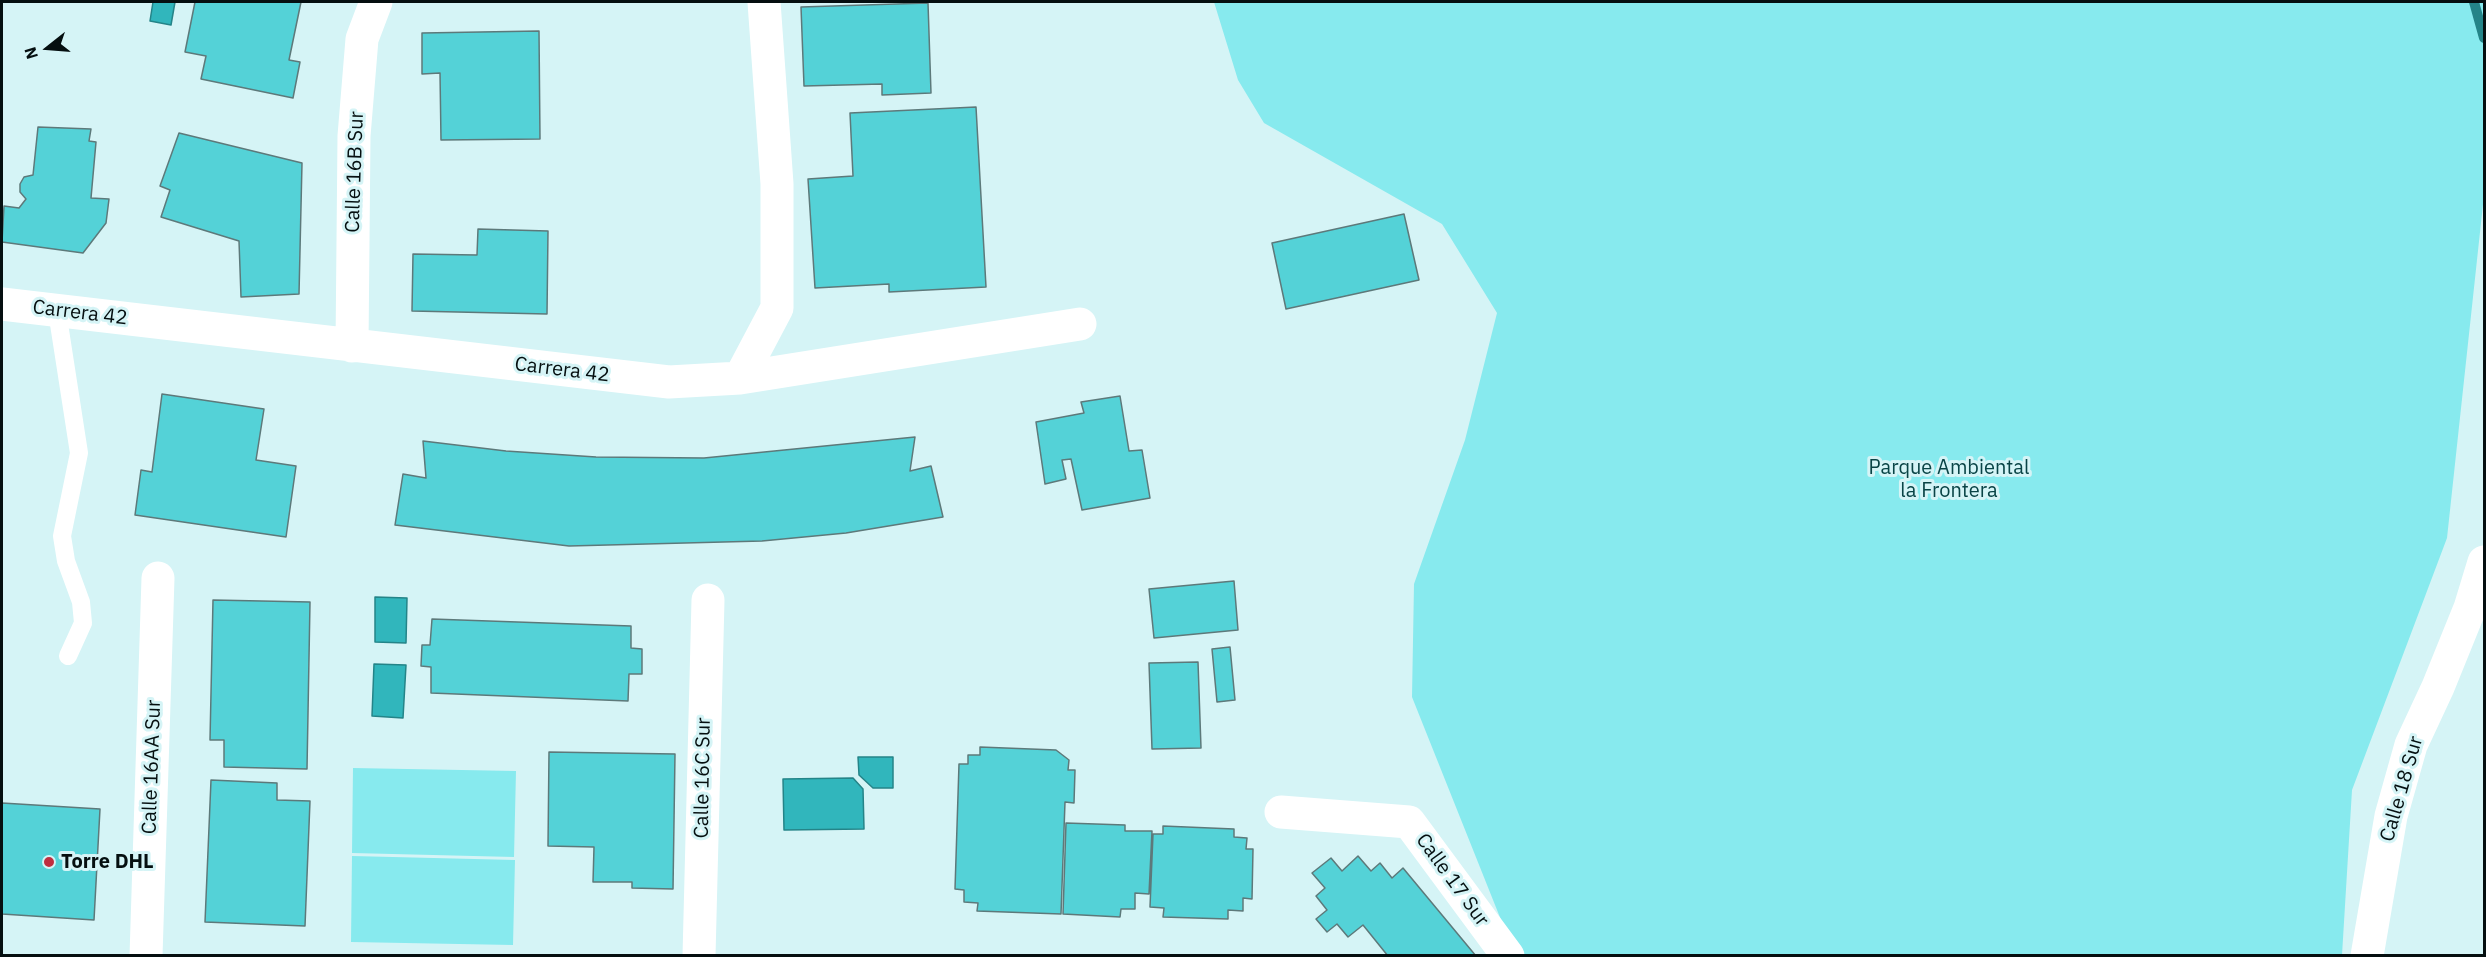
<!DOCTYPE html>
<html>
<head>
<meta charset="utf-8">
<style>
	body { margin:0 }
	#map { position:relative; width:2486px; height:957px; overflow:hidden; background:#d5f4f6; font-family:"IBM Plex Sans",sans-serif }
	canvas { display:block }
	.frame { position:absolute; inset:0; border:3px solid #050f10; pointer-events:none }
	.north { position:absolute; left:18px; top:18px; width:60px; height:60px; -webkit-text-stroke:4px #d5f4f6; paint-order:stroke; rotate:253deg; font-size:16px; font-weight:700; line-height:24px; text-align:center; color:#050f10 }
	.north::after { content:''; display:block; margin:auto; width:21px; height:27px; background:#050f10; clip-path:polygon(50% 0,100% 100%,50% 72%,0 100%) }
</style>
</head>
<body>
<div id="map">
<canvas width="2486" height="957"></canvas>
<div class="frame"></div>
<div class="north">N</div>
</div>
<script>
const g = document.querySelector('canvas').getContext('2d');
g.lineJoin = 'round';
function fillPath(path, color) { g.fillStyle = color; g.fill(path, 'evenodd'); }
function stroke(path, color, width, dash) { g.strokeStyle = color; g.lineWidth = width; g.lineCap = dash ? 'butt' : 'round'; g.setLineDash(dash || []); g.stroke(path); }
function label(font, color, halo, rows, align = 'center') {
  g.font = font + ' "IBM Plex Sans",sans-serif'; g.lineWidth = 6; g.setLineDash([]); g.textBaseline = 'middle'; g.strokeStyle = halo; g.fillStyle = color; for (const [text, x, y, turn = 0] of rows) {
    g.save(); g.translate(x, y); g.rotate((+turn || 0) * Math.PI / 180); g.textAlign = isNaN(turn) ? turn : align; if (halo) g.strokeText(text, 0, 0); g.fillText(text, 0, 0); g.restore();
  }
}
fillPath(new Path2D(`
	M1214,2H2484V195L2447,538L2352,790L2342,955H1515L1412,697L1414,584L1465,440L1497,313L1442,224L1264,123L1238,80Z
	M353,768L516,771L514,857L352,853Z
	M352,856L515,860L513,945L351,942Z`), '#87eaee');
const water = new Path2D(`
	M153,2H175L171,25L150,21Z
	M375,597L407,598L406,643L375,642Z
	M374,664L406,665L403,718L372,716Z
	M858,757H893V788H873L859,775Z
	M853,778L863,789L864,829L784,830L783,779Z`);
fillPath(water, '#31b6bc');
stroke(water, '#248488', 1.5);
stroke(new Path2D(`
	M2474,2L2484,38`), '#248488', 10);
const building = new Path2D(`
	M195,2H301L289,60L300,62L293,98L201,79L206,56L185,52Z
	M928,3L931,93L882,95V84L804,86L801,7Z
	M539,31L540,139L441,140L440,73L422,74V33Z
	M976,107L986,287L889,292V284L815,288L808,179L853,176L850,113Z
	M38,127L91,129L89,141L96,142L91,198L109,199L106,223L83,253L2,242L4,206L19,208L26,199L20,192V184L24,177L33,175Z
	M179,133L302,163L299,294L241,297L239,241L161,217L170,190L160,186Z
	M1404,214L1419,280L1286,309L1272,243Z
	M478,229L548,231L547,314L412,311L413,254L477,255Z
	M162,394L264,409L256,460L296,466L286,537L135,515L141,470L152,472Z
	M1120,396L1129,451L1142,450L1150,498L1082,510L1071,459L1062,460L1066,479L1045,484L1036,422L1084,413L1081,402Z
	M915,437L910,471L931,466L943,517L846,533L762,541L569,546L395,525L403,474L426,478L423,441L506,451L596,457L704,458Z
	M1234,581L1238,630L1154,638L1149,589Z
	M213,600L310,602L307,769L224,767V740H210Z
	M432,619L631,626V648L642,649V674H629L628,701L431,693V667L421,666L422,645H430Z
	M1230,647L1235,700L1217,702L1212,649Z
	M1198,662L1201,748L1152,749L1149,663Z
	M980,747L1056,750L1069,760L1068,770H1075L1074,803L1065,802L1061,914L977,911L978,903L964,902V890L955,889L959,764H968V755H980Z
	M549,752L675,754L673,889L632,888V882H593L594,847L548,846Z
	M211,780L277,783V800L310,801L305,926L205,922Z
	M2,803L100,809L94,920L2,914Z
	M1066,823L1125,825V831H1152L1149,894L1135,893V909H1121L1120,917L1063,914Z
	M1163,826L1234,829V837L1247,838L1246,849H1253L1252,899L1243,898V911L1228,910V919L1163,917L1164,908L1150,907L1153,834H1163Z
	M1358,856L1371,871L1380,863L1392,878L1403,868L1476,956H1388L1363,925L1348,937L1337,924L1327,932L1316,919L1327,910L1316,896L1325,888L1312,873L1331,858L1342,871Z`);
fillPath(building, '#54d2d7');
stroke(building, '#5d797a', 1.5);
stroke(new Path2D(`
	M57,311L79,453L62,536L66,561L81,602L83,623L68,656`), '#fff', 18);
stroke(new Path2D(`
	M2,304L669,382L740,378L777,308V184L764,2
	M352,346L354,136L362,39L376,2
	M740,378L1080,324
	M1281,812L1409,822L1508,956
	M146,956L158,578
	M699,956L708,600
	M2367,956L2391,816L2411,745L2438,687L2470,608L2484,562`), '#fff', 33);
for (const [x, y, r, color] of [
	[49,862,6,"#bf2e40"]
]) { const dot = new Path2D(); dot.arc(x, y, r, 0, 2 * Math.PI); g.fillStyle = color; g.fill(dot); stroke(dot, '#d5f4f6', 2); }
label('20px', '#050f10', '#d5f4f6', [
	["Calle 16B Sur",355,172,-88],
	["Carrera 42",80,313,7],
	["Carrera 42",562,370,7],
	["Calle 16AA Sur",152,767,-88],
	["Calle 16C Sur",703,778,-89],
	["Calle 18 Sur",2402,789,-74],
	["Calle 17 Sur",1452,880,54]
]);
label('20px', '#094446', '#d5f4f6', [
	["Parque Ambiental",1949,468],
	["la Frontera",1949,491]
]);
label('bold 20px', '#050f10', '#d5f4f6', [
	["Torre DHL",61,862]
], 'left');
</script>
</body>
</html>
